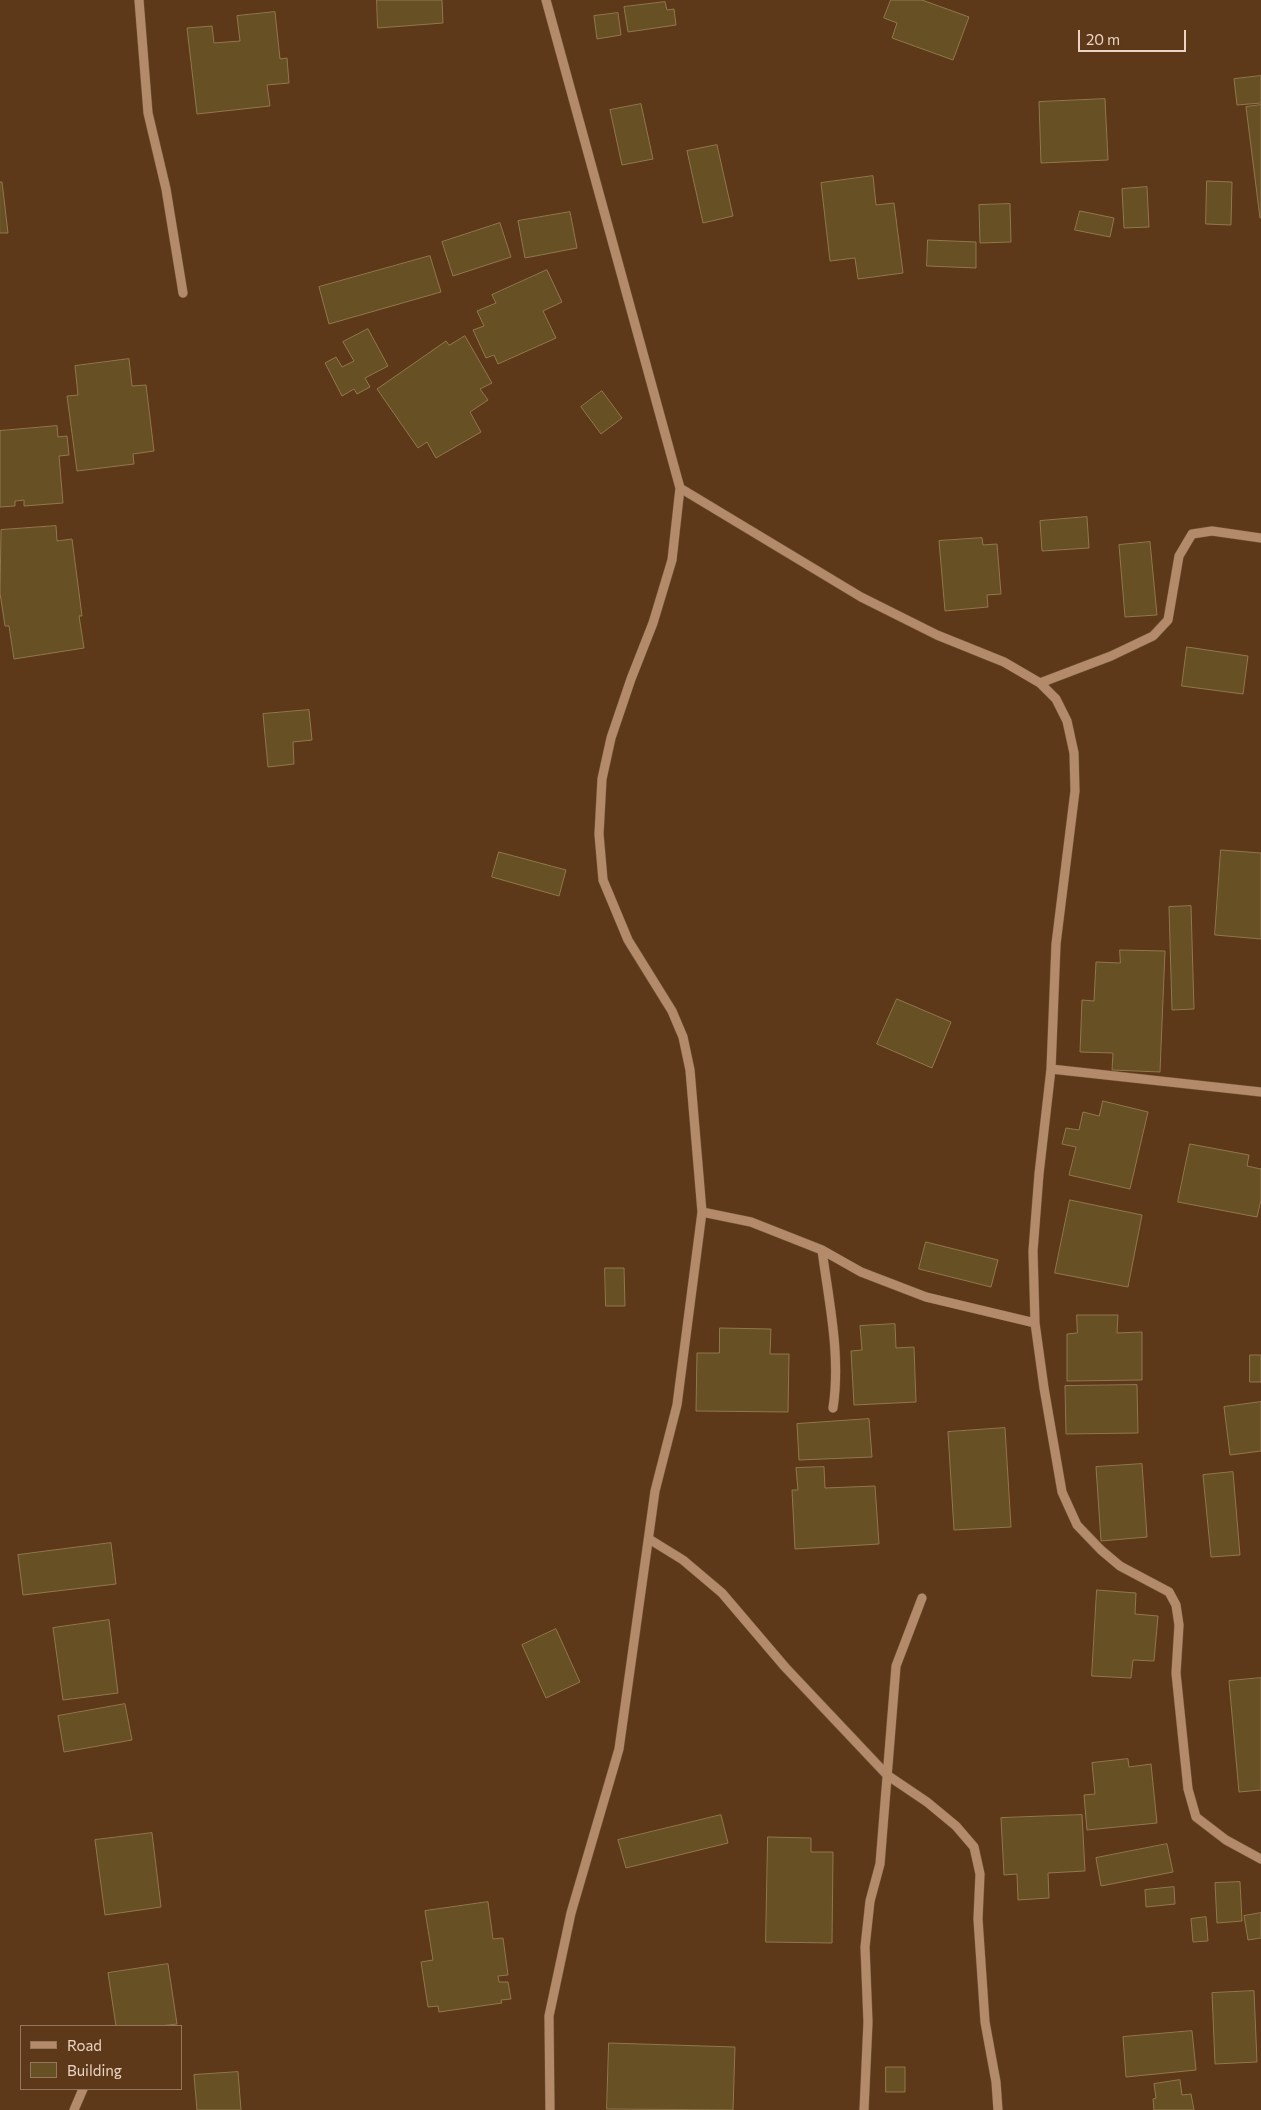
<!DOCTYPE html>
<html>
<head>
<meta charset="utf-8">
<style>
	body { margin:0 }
	#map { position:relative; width:1261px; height:2110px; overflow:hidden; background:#5d391a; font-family:Commissioner,sans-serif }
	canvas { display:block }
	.legend { position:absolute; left:20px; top:2025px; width:162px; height:65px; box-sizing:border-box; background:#5d391a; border:1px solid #95775e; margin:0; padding:6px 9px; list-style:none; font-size:15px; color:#ead4c3 }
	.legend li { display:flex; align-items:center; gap:10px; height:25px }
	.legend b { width:25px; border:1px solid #95775e }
	.scale { position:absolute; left:1078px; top:30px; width:108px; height:22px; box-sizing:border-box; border:2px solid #ead4c3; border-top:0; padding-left:6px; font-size:15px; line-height:18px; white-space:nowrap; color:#ead4c3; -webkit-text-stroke:4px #5d391a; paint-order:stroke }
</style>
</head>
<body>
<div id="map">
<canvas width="1261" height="2110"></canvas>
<ul class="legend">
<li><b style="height:6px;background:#b38a6a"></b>Road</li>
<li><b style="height:14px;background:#685025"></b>Building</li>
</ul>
<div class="scale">20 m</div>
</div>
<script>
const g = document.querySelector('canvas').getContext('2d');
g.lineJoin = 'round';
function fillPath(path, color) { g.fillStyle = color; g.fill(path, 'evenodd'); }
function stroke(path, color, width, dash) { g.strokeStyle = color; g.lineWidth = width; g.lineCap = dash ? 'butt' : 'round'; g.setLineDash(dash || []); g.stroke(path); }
const building = new Path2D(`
	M377,0H442L443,23L378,28Z
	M891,0H922L969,17L953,60L892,38L897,23L884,18Z
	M665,2L667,10L674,9L676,25L628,32L624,7Z
	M275,12L280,59L287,58L289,83L267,85L270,106L197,114L187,28L212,26L214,43L240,41L237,16Z
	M618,13L621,35L597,39L594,16Z
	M1261,76V103L1237,105L1234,79Z
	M1105,99L1108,160L1041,163L1039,102Z
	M641,104L653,159L622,165L610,110Z
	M1261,105V218H1260L1246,107Z
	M717,145L733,216L703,223L687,151Z
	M873,176L876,205L894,203L903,273L858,279L855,258L830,261L821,183Z
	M1207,181L1232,182L1231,225L1206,224Z
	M0,182H2L8,233H0Z
	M1147,187L1149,227L1124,228L1122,189Z
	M1010,204L1011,242L980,243L979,205Z
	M1080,211L1114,218L1110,237L1075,230Z
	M570,212L577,248L525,258L518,221Z
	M500,223L511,257L453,276L442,242Z
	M928,240L976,242V268L927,266Z
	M430,256L441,292L329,324L319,287Z
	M547,270L562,302L543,311L556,338L498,364L494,355L486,358L473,330L484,326L477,311L496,303L492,295Z
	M368,329L388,366L365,378L370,387L357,394L354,389L342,396L325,363L336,357L342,367L354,361L343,342Z
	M465,336L492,383L480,389L488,400L470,412L481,432L436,458L427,442L418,448L377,389L446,341L449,345Z
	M129,359L132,386L146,385L154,451L133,454L134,464L77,471L67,396L78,395L75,366Z
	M602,391L622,418L601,434L581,407Z
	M57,426L58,437L67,436L69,455L59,456L63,503L24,506V500L15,501V506L0,507V431Z
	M1087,517L1089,548L1042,551L1040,521Z
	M56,526L57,541L72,539L82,616H79L84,648L14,659L9,626H5L0,593L1,530Z
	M982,538L983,545L997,544L1001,594L987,595L988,607L945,611L939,541Z
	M1150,542L1157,615L1125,617L1119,545Z
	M1187,647L1248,656L1243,694L1182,686Z
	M309,710L312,740L293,742L294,764L268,767L263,714Z
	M1221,850L1261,853V939L1215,935Z
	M499,852L566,870L559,896L492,877Z
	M1191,906L1194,1009L1172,1010L1169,907Z
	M1120,950L1165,951L1160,1072L1112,1070L1113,1053L1080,1052L1082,1000L1094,1001L1096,962L1120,963Z
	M897,999L951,1022L932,1068L877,1044Z
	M1103,1101L1148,1112L1130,1189L1069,1175L1076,1147L1062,1144L1066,1128L1079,1130L1083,1112L1099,1116Z
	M1190,1144L1249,1155L1247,1166L1261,1169V1200L1257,1217L1178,1202Z
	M1070,1200L1142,1215L1128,1287L1055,1273Z
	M926,1242L998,1260L991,1287L919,1269Z
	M605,1268H624L625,1306H606Z
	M1077,1315H1118L1117,1333L1142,1332V1380L1067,1381V1334L1077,1333Z
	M895,1324L896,1348L914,1347L916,1402L854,1405L851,1351L862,1350L860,1326Z
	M720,1328L771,1329L770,1354H789L788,1412L696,1411L697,1353H719Z
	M1250,1355H1261V1382H1250Z
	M1137,1385L1138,1433L1066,1434L1065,1386Z
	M1261,1402V1451L1230,1455L1224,1407Z
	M869,1419L872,1457L799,1460L797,1424Z
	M1005,1428L1011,1527L954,1530L948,1432Z
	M1142,1464L1147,1537L1101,1541L1096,1467Z
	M824,1467L825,1488L875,1486L879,1544L795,1549L792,1490H798L796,1468Z
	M1233,1472L1240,1555L1211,1557L1203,1475Z
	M111,1543L116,1584L23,1595L18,1555Z
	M1097,1590L1136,1593L1135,1614L1158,1616L1154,1661L1133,1660L1131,1678L1092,1676Z
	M109,1620L118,1693L63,1700L53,1628Z
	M556,1629L580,1682L546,1698L522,1645Z
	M1261,1678V1790L1239,1792L1229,1681Z
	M125,1704L132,1740L64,1752L58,1716Z
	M1128,1759L1129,1767L1151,1764L1157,1823L1087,1830L1084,1795L1095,1794L1092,1763Z
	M721,1815L728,1843L626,1868L618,1840Z
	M1082,1815L1085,1871L1048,1873L1049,1898L1018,1900L1017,1874L1004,1875L1001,1818Z
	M152,1833L161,1907L105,1915L95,1840Z
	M768,1837L811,1838V1852H833L832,1943L766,1942Z
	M1167,1844L1173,1872L1101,1886L1096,1858Z
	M1240,1882L1242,1921L1217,1923L1215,1883Z
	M1174,1887L1175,1904L1146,1907L1145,1890Z
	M488,1902L493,1939L503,1938L508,1975L498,1976L499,1982H508L511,1999L501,2000L502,2003L439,2012L438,2006L428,2007L421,1962L433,1960L425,1911Z
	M1261,1913V1938L1248,1940L1244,1916Z
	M1206,1917L1208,1941L1193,1942L1191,1919Z
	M168,1964L177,2024L160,2026H116L108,1973Z
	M1254,1991L1257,2062L1215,2064L1212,1993Z
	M1192,2031L1196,2070L1126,2077L1123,2037Z
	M609,2043L735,2047L733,2110L607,2109Z
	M886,2067H905V2092H886Z
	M238,2072L241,2110H197L194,2075Z
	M1180,2080L1182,2095L1191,2094L1194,2110H1154L1153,2099L1156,2098L1154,2084Z`);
fillPath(building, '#685025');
stroke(building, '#91774d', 1);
const minor = new Path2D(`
	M139,0L148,113L166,189L183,293
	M546,0L680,488L861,597L937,635L1004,662L1040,683L1056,699L1067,721L1074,753L1075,791L1056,944L1051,1069L1039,1174L1033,1251L1035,1323L1044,1388L1062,1492L1077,1525L1101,1550L1120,1566L1169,1592L1176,1605L1179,1625L1176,1673L1188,1789L1196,1817L1226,1840L1261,1859
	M1040,683L1111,656L1153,636L1168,620L1179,556L1192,534L1212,531L1261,538
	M1051,1069L1261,1092
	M702,1212L751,1222L822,1250L861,1272L926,1297L1035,1323
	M822,1250C829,1303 841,1355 833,1408
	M649,1539L683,1560L722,1593L785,1667L887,1775L927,1802L956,1826L974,1847L980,1874L978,1919L985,2022L996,2082L998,2110
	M74,2110L83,2089
	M550,2110L549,2016L571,1913L619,1749L655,1491L677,1405L702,1212L690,1070L683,1037L672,1011L628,940L603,880L599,834L602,779L611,738L631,679L653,623L672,560L680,488
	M864,2110L868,2022L865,1947L870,1901L880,1864L896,1666L922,1598`);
stroke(minor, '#73553a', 10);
stroke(minor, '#b38a6a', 9);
</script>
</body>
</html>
